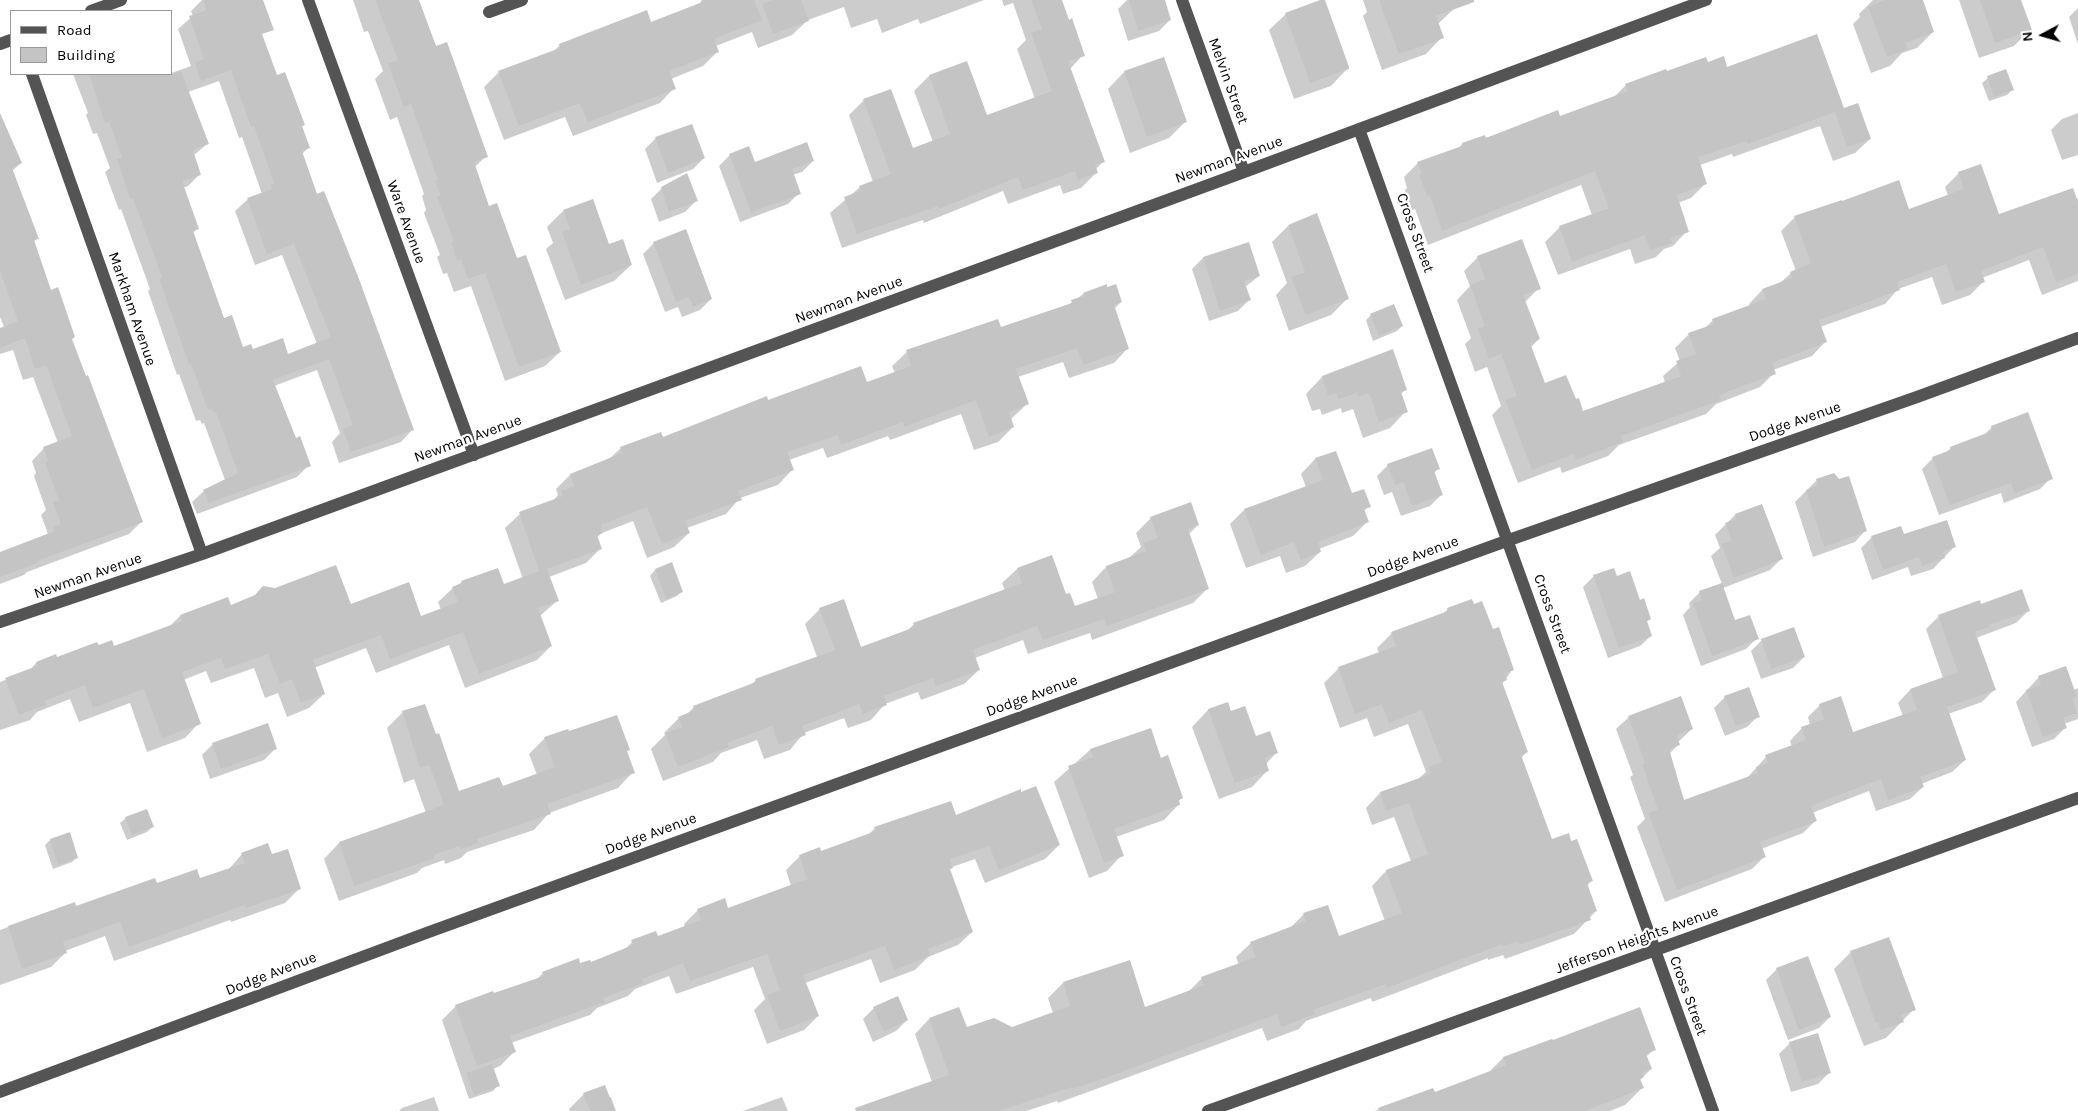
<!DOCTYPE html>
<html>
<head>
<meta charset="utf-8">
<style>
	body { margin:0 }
	#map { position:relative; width:2078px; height:1111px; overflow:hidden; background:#fff; font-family:Karla,sans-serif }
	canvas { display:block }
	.legend { position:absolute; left:10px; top:10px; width:162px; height:65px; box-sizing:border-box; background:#fff; border:1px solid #999; margin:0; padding:6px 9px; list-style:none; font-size:15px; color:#000 }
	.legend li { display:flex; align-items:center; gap:10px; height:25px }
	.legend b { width:25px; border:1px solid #999 }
	.north { position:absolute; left:2018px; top:10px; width:50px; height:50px; -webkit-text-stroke:4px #fff; paint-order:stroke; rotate:264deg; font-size:14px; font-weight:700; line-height:20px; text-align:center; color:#000 }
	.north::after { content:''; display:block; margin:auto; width:18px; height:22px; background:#000; clip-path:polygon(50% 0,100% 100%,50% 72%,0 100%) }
</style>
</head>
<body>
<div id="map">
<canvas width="2078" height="1111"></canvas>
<ul class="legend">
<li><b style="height:6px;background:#545454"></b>Road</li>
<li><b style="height:14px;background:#c4c4c4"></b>Building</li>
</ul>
<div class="north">N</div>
</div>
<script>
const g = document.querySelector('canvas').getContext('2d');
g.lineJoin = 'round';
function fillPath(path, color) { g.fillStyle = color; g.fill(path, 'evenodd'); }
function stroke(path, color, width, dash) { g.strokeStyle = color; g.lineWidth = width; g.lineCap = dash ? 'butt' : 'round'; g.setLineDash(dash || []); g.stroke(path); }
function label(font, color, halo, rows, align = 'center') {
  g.font = font + ' Karla,sans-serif'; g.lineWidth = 4.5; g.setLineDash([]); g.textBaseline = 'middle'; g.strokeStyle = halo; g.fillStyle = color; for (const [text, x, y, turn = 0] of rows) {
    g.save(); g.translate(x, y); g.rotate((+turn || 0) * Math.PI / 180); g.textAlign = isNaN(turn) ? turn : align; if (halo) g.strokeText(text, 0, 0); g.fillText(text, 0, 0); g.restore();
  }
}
fillPath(new Path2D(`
	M202,0H249L276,77L304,125L301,127L308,148L302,154L316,196L412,430L401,442L339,463L332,442L340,433L317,370L274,386L295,440L309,465L297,477L197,514L192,502L204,491L225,480L204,423L202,424L200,420L196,421L179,374L177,375L148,291L150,289L121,209L119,210L105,172L110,168L97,133L93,134L86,115L88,113L73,74H163V76L191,66L178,29L193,16L191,11ZM219,81L239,138L242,137L262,194L247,200L235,211L255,265L282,255L317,344L288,355L243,349L224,319L193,233L197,229L183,188L188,186L200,174L193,156L207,144L188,92Z
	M353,0H418L436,48L486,156L474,168L489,207L517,260L560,352L545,366L505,381L471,286L454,292L447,273L443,274L437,257L440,255L424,213L426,210L422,196L424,194L397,117L390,120L375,79L383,71L368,31L364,32Z
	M708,0H984L920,24L918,19L882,33L877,19L851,28L844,7L808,20L792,35L758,48L752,32L716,46L718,51L703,66L671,79L674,88L660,103L573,136L565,117L504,140L484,87L499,72L553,52L560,45L651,24Z
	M1002,0H1061L1083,55L1070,69L1104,161L1095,170L1096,173L1081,188L1063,194L1060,185L1008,204L1003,191L924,223L923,220L842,248L830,213L860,187L873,182L849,115L864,100L912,150L933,142L914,91L929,76L986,117L1035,99L1017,49L1026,40L1013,3L1004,6Z
	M1127,0H1164L1170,20L1159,31L1128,41L1118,9Z
	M1324,0L1347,69L1331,86L1294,99L1269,30L1286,14Z
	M1363,0H1454L1457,6L1438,24L1442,37L1426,54L1382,70L1363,16L1367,12Z
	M1873,0H1921L1933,32L1917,48L1902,53L1890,66L1871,73L1853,24L1860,17L1859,14Z
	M1959,0H2020L2030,30L2014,46L1979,58Z
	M2078,8V44L2069,17Z
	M1707,64L1727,68L1843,109L1870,139L1855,153L1833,161L1820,126L1733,157L1732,154L1700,165L1706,183L1691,198L1678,203L1687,231L1673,246L1664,249L1656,257L1635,264L1630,249L1558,275L1545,242L1560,227L1592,215L1581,185L1428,245L1415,209L1412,210L1405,190L1407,188L1404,177L1418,163L1459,148L1462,144L1559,118L1613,98L1626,85L1666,73Z
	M1124,72L1185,122L1169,138L1130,153L1108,89Z
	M1988,78L2012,90L2007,95L1989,101L1982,83Z
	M2078,113V155L2062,160L2051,130L2062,119Z
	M656,138L704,158L693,169L657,183L645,149Z
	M0,152L21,163L12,171L37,238L33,243L50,291L74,337L71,340L141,522L129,534L27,572L24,575L0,584V553L48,534L41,515L46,510L34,476L36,473L32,461L44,448L58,443L33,377L23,380L13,350L0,354V329L4,327L0,317Z
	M730,155L754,164L813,161L802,172L792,175L799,193L788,204L740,222L719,166Z
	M1959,173L1998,216L2078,199V281L2042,295L2029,260L1982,278L1984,281L1970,295L1942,305L1932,277L1898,289L1885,304L1820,327L1825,342L1812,356L1773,370L1774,373L1760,387L1716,404L1706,414L1619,445L1608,456L1562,473L1560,467L1518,483L1492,415L1501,406L1487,367L1475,372L1465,344L1471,338L1457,300L1470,286L1464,271L1478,257L1539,288L1525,302L1539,339L1530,348L1544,384L1582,412L1665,383L1663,376L1680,361L1675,348L1689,334L1705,328L1713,320L1750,307L1749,304L1762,290L1780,283L1791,273L1796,271L1781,231L1795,217L1908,210L1948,196L1945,187Z
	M662,188L696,201L685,212L659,222L651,199Z
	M563,211L631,265L614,281L565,300L546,249L553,243L547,227Z
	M1288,226L1348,298L1331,315L1289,331L1276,295L1287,283L1272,242Z
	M654,243L711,299L700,310L682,317L678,307L665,312L643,254Z
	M1248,243L1259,276L1245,287L1249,300L1238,311L1209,321L1192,269L1203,258Z
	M1083,294L1121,302L1114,309L1128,348L1114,363L1069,378L1063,362L1018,377L1027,404L1010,420L1013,427L998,442L974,450L961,414L890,440L888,436L827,458L823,448L789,460L792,470L778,485L740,498L726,514L687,528L689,533L674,547L647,558L633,521L602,533L596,538L600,549L586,563L549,577L558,600L540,616L551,646L537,660L465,688L449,645L376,673L366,648L314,668L324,694L309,708L287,717L278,693L265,698L254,668L211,683L206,671L183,680L199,723L185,738L147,752L130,703L79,722L70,699L37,712L30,720L0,730V682L29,671L36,663L55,655L56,658L98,647L113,648L169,627L180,616L228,599L230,607L350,606L421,618L441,610L438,602L453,588L462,582L497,569L503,586L523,579L505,528L520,514L552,502L558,495L556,489L570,475L609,459L621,448L662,439L768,402L866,384L895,373L892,366L907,352L1000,329L1067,306Z
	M1371,315L1402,326L1397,331L1373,341L1366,320Z
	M1392,351L1405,390L1400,395L1406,411L1390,428L1363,438L1353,409L1342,413L1341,408L1322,415L1320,409L1312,411L1306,394L1322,377Z
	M2027,414L2051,478L2040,489L2004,503L2001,493L1939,515L1922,469L1933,458L1945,453L1951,448L1983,436L1991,428Z
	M1335,452L1351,495L1369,506L1364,511L1368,521L1353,536L1319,549L1320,552L1305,566L1286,573L1280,556L1246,568L1230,524L1244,510L1306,487L1301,474L1315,459Z
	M1388,465L1438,469L1434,473L1441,495L1430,506L1401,516L1392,492L1384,495L1377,476Z
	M1817,480L1865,531L1855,542L1813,557L1795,502Z
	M1735,515L1781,559L1770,570L1723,588L1734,621L1757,638L1746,649L1701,666L1683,615L1690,607L1689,603L1700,592L1722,584L1711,556L1720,548L1715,535Z
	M1151,518L1198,525L1189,534L1208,588L1193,603L1092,640L1090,633L1028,654L1023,640L975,658L979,670L964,684L921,700L918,692L885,704L871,720L848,728L844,718L804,733L790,750L764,759L757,740L721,753L713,762L663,781L651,749L665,735L664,733L679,718L686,715L694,707L750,686L756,680L817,657L805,624L820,609L860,649L906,632L914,624L1005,591L1002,583L1017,569L1065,596L1074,607L1098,599L1092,582L1106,567L1128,559L1141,547L1136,533Z
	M1872,537L1954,547L1933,569L1911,576L1908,567L1872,580L1861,548Z
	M672,564L682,591L677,596L661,603L650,576L655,570Z
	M1594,576L1617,578L1640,601L1650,619L1646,622L1651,636L1640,646L1608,658L1583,587Z
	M1980,606L2029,610L2016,623L1976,638L1995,689L1982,702L1948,714L1965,760L1952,772L1921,784L1923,787L1910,799L1876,811L1869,791L1812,813L1815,821L1803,833L1761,849L1764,857L1752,869L1665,902L1637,827L1645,819L1630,777L1633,775L1616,729L1629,717L1692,729L1678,742L1679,744L1669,754L1684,801L1746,779L1766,757L1792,747L1790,741L1802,728L1810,725L1808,717L1820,705L1852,734L1903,716L1898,703L1910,690L1943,678L1926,629L1939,616Z
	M1448,609L1492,631L1513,669L1502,684L1527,752L1521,758L1551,841L1571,842L1591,881L1587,886L1596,911L1574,934L1505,959L1503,955L1488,960V958L1372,1002L1371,998L1306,1021L1299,1029L1267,1041L1262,1028L1058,1103L1057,1101L1026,1111H869L932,1082L915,1034L929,1019L966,1029L1012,1028L1053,1013L1048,998L1063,983L1129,961L1144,1009L1187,993L1202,978L1239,965L1236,957L1251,943L1290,928L1304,914L1338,937L1385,921L1372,886L1386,871L1411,861L1394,817L1372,825L1366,808L1380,793L1417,780L1426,772L1408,724L1374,737L1367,718L1340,728L1324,683L1339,668L1379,653L1377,648L1392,633L1443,614Z
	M1794,629L1804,657L1793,668L1761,679L1751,651L1761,641Z
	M2065,668L2073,690L2078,688V719L2064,724L2065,728L2054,739L2032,747L2016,702L2038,678Z
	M1725,697L1758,716L1747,727L1725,736L1714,708Z
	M1227,703L1230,712L1255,738L1276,753L1266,764L1268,770L1252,787L1219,799L1192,727L1208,710Z
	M403,712L459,793L502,788L537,775L529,754L545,738L626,752L633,772L618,788L549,813L534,830L467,852L461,858L445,864L444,860L422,868L417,873L339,901L324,859L339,843L426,813L414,779L404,783L387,728Z
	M213,744L275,749L264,760L210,779L202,755Z
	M1090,750L1160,759L1182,798L1178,801L1179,804L1164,820L1116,837L1122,855L1107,871L1089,878L1054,782Z
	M955,817L1059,845L1045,859L985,883L975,859L952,867L949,870L972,932L958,945L928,957L915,970L880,983L871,959L805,983L818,1016L804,1030L767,1044L754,1010L765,999L753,967L676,994L669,976L635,989L628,996L597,1008L590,1015L511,1043L514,1052L500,1066L493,1069L498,1085L493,1091L469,1099L442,1020L456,1006L536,980L543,973L590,963L623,951L632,942L657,937L685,927L684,924L698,910H728L791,886L786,870L800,856L821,852L868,835L875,828Z
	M126,818L152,827L147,832L127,840L120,823Z
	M69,834L77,857L72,862L53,869L45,845L50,840Z
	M242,854L271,856L300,888L285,903L231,922L230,920L114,961L105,936L65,951L66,952L51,967L0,985V930L74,903L76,907L156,885L199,880L228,870Z
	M1851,952L1914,1009L1886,1038L1864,1046L1834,969Z
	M1777,969L1830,1017L1819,1028L1788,1040L1766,980Z
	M874,1008L907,1020L896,1031L873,1042L863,1019Z
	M1551,1040L1654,1049L1646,1057L1651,1069L1640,1080L1642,1088L1625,1105L1610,1111H1375L1433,1090L1434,1094L1487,1074L1503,1058Z
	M1790,1043L1829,1073L1818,1084L1791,1092L1779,1054Z
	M584,1094L611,1097L616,1111H570L569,1109Z
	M434,1097L439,1111H399L402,1108Z
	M782,1097L788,1111H743Z`), '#0003');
fillPath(new Path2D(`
	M203,0H263L274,30L262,34L277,75L285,72L305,125L302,126L310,148L302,151L317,194L324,191L359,279L414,430L351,452L343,429L353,425L329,359L273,380L296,438L300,436L311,466L209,503L203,490L238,473L216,412L214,413L212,409L208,410L191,363L189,364L159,278L162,277L133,198L130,199L117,159L122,158L109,122L105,123L89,74H173L181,71L209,144L193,150L201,175L182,181L199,229L193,231L224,318L232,315L243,347L251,344L253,349L283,338L288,354L331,337L294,244L267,254L247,198L272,189L271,184L274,183L254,126L251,127L231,70L201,81L195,63L204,59L189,16L207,10Z
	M375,0H419L436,46L447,42L488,157L474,162L489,206L497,203L517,258L526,255L561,352L519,367L485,273L468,279L461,259L457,261L451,242L454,241L437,197L441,196L435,181L438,180L411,104L404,107L388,64L398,60Z
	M702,0H754L762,20L714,39L719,52L669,71L676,89L588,122L580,103L519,126L498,71L560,48L559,44L647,10L651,22L700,3Z
	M773,0H801L809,21L773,34L762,4Z
	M1031,0H1062L1069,20L1072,18L1085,56L1068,61L1105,162L1095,165L1098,173L1078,180L1075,171L1023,190L1018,177L939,209L938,206L857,234L844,197L861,191L859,186L891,174L863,99L891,89L913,148L950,134L929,75L967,61L987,115L1052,91L1031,33L1042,29Z
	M1129,0H1165L1171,20L1138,31Z
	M1320,0H1325L1349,67V69L1310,83L1285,13Z
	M1379,0H1474V2L1436,16L1444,38L1399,54Z
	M1885,0H1923L1934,32L1905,43L1908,49L1887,57L1868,7Z
	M1980,0H2021L2032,30L1995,43Z
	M1817,34L1844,108L1858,103L1871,139L1847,147L1835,112L1748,144L1747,141L1698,157L1707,184L1677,195L1689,232L1670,238L1672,243L1650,250L1645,235L1572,262L1559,226L1609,208L1595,171L1442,231L1430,195L1427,196L1419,175L1422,174L1417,162L1462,146V143L1485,135L1486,138L1558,110L1560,116L1628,91L1625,84L1666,69L1667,71L1706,57L1708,62L1724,56L1727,67Z
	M1164,57L1187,122L1147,137L1124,71Z
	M2006,69L2014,90L1994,97L1987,76Z
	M0,113L22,163L12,168L39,239L34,240L51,290L58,287L75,337L72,339L86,376L88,375L143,522L37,561V563L0,577V552L55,531L53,527L61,524L53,502L59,500L45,463L48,461L43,447L72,436L46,365L35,369L25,338L0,348V328L18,321L0,271Z
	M692,124L705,158L668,173L655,137Z
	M807,142L814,161L792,169L801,194L751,212L729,154L749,146L755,162Z
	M1981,164L1999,214L2073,188L2078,202V274L2056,282L2043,247L1981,271L1985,282L1956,292L1946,264L1897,282L1900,290L1819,320L1827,342L1772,363L1776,374L1719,395L1721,400L1621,436L1623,442L1576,460L1574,454L1532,470L1505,400L1517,396L1501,354L1489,359L1478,329L1485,326L1470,285L1485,279L1477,256L1522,239L1541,289L1523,295L1540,339L1530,343L1545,383L1566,375L1576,399L1579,398L1583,411L1681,376L1676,361L1696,354L1688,333L1714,324L1712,319L1766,299L1762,289L1792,278L1790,272L1811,263L1794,216L1842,200V201L1899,180L1909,209L1964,189L1958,172Z
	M687,173L698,201L669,212L661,187Z
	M593,199L609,244L623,239L632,265L581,285L562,232L570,229L563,210Z
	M1317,213L1349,299L1306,315L1291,277L1305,272L1288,225Z
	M686,229L712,299L693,307L689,297L676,302L653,242Z
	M1249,242L1260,276L1244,281L1251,300L1220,311L1203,257Z
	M1107,284V287L1116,284L1122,302L1114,305L1129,349L1083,365L1077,348L1016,369L1029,404L1009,412L1014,427L989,437L976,400L904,427L903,422L841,445L838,435L787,452L794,470L738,491L742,500L685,521L690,533L662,544L647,507L601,525L603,533L597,535L602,549L547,569L559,601L538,608L552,646L479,674L463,632L390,659L381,635L313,660L325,694L301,703L292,679L280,684L268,654L225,669L221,658L182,672L201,724L162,738L144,689L93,708L85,685L44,701L46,705L19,715L5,678L37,666L36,662L56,654L57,657L97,642L99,645L112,640L114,646L182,621L180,615L228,597L231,605L255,595L263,586L275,588L336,565L351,604L409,582L421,616L458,602L452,587L462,583L461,581L498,568L504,584L539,571L519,512L563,496L561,491L574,486L570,474L622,453L620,447L661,432L663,437L767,396L768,400L861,366L867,382L911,366L906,350L998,319L1001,327L1072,303L1071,300L1084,296L1083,293Z
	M1394,304L1403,326L1379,336L1370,314Z
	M1393,349L1407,390L1401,392L1408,412L1379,422L1369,393L1358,397L1357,393L1338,399L1336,393L1328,396L1322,376Z
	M2028,412L2053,479L2015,493L2011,483L1950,505L1932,457L1951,450L1950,447L1992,431L1991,426Z
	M1432,448L1440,469L1434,471L1443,495L1412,506L1403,482L1395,485L1387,464Z
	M1336,451L1352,493L1364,489L1371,507L1364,509L1369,522L1318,542L1321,552L1301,560L1294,542L1261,555L1244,509L1323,480L1315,458Z
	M1834,473L1839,479L1849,476L1867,531L1824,547L1806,490L1818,485L1816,479Z
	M1191,502L1199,525L1188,529L1209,589L1107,626L1104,619L1043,640L1037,626L973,650L980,670L936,686L933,678L884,696L887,705L863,714L859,704L802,726L806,735L779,745L772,726L727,743L729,747L678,767L665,733L682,727L678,717L695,710L693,706L756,682L755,679L835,650L819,608L844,599L861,647L915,627L913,623L1022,583L1017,568L1052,555L1066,594L1070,593L1075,606L1115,592L1106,566L1146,551L1143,543L1158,538L1150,517Z
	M1762,504L1783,559L1734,578L1721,544L1732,541L1725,523L1736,519L1735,514Z
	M1947,520L1956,547L1943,551L1945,558L1922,566L1919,557L1883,570L1871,536L1901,526L1904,534Z
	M672,562L683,592L666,599L655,569Z
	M1614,568L1617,576L1630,571L1640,600L1644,598L1651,619L1647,621L1652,636L1619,648L1593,575Z
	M1722,583L1735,620L1750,615L1759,639L1712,656L1693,603L1702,600L1699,591Z
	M2022,589L2030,611L1988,625L1989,627L1975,632L1996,690L1947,707L1966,760L1920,777L1924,787L1888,800L1881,779L1811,806L1817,821L1760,842L1766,857L1677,890L1648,813L1658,810L1642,764L1645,763L1628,716L1681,696L1693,729L1677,735L1680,745L1669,749L1684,800L1758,773L1756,767L1768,763L1765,755L1806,740L1801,727L1824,719L1819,704L1841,696L1853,732L1917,710L1910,689L1958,672L1938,615L1980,600L1981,604Z
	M1472,599L1474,604L1482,601L1493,629L1499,627L1514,670L1505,673L1507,680L1502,682L1528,752L1521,755L1552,839L1569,833L1571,841L1577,839L1593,881L1587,883L1597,911L1589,914L1591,920L1519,945L1518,941L1503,946L1502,944L1387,988L1386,984L1313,1010L1315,1014L1281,1027L1277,1014L1114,1075L1073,1089L1072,1087L999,1111H856L855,1108L949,1075L929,1018L959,1007L967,1027L994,1018L1012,1027L1070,1006L1063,982L1130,960L1145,1007L1204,985L1201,977L1256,957L1250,942L1306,921L1303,913L1328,905L1339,936L1402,913L1386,870L1428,854L1409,803L1386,811L1380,792L1431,774L1429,767L1442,762L1422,710L1389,723L1382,704L1355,714L1338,667L1396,646L1391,632L1448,611L1447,608Z
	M1794,627L1805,657L1771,669L1761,639Z
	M2066,666L2077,697L2072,698L2077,713L2063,718L2067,728L2043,737L2026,690L2041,685L2038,676Z
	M1749,687L1760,717L1736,726L1724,696Z
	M1228,702L1231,711L1245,706L1256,736L1270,731L1278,753L1265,758L1269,771L1235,783L1208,709Z
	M425,704L436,734L439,733L459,791L499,777L503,786L555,767L544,737L568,729L569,731L617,715L630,750L627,751L635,773L547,804L551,814L477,839L478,843L461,849L459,846L434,855L435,858L354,886L339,842L444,805L429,765L420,768L402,711Z
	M268,723L277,749L221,769L212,743Z
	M1151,728L1161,758L1168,755L1183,798L1179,800L1180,805L1114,829L1124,856L1104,863L1068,766L1093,757L1090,749Z
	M1036,786L1060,845L999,870L989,846L950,859L953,868L950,869L973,932L928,949L930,956L894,970L885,946L803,975L819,1016L780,1031L767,995L780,990L767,954L690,981L683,963L642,979L644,983L603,998L605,1002L510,1036L516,1052L477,1066L455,1005L493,991L494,993L544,976L542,972L579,958L580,963L590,960L591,962L633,945L631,940L656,931L658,936L701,920L697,909L725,898L728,908L807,879L799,855L820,847L821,851L876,831L874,827L951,801L956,815L1021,789V792Z
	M147,809L154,827L132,835L125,817Z
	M70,832L78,858L58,865L50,839Z
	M268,843L272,854L288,849L301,889L246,908L245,905L129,947L120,922L63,942L67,953L22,969L8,926L75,902L76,906L155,878L157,883L197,869L200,878L245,863L241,853Z
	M1889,937L1916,1010L1901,1015L1904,1022L1881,1030L1878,1022L1876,1023L1850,951Z
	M1808,956L1831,1017L1799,1030L1776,968Z
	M898,996L908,1020L884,1032L873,1007Z
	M1640,1007L1656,1050L1646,1054L1652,1069L1642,1073L1644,1077L1640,1079L1644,1088L1585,1111H1379L1378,1108L1433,1088L1435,1092L1506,1065L1503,1057L1552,1039L1553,1040Z
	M1818,1033L1831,1073L1802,1082L1789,1042Z
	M492,1064L500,1086L474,1095L466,1073Z
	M605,1085L615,1111H590L583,1093Z`), '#c4c4c4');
stroke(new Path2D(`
	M308,0L474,455
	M1182,0L1244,172
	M91,11L121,0
	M489,12L522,0
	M0,44L11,40
	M32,74L202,554
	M1359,129L1713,1111
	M0,622L202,554L1244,172L1706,0
	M0,1092L429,932L1509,540L1917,397L2078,338
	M1208,1111L2078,798`), '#545454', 12);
label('15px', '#000', '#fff', [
	["Melvin Street",1228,81,70],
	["Newman Avenue",1229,160,-20],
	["Ware Avenue",406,222,70],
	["Cross Street",1415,233,70],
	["Newman Avenue",849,300,-20],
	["Markham Avenue",132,309,71],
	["Dodge Avenue",1795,422,-19],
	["Newman Avenue",468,439,-20],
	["Dodge Avenue",1413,557,-20],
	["Newman Avenue",88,576,-19],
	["Cross Street",1552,614,70],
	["Dodge Avenue",1032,696,-20],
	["Dodge Avenue",651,834,-20],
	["Jefferson Heights Avenue",1637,940,-20],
	["Dodge Avenue",271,974,-21],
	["Cross Street",1688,996,70]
]);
</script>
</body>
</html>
